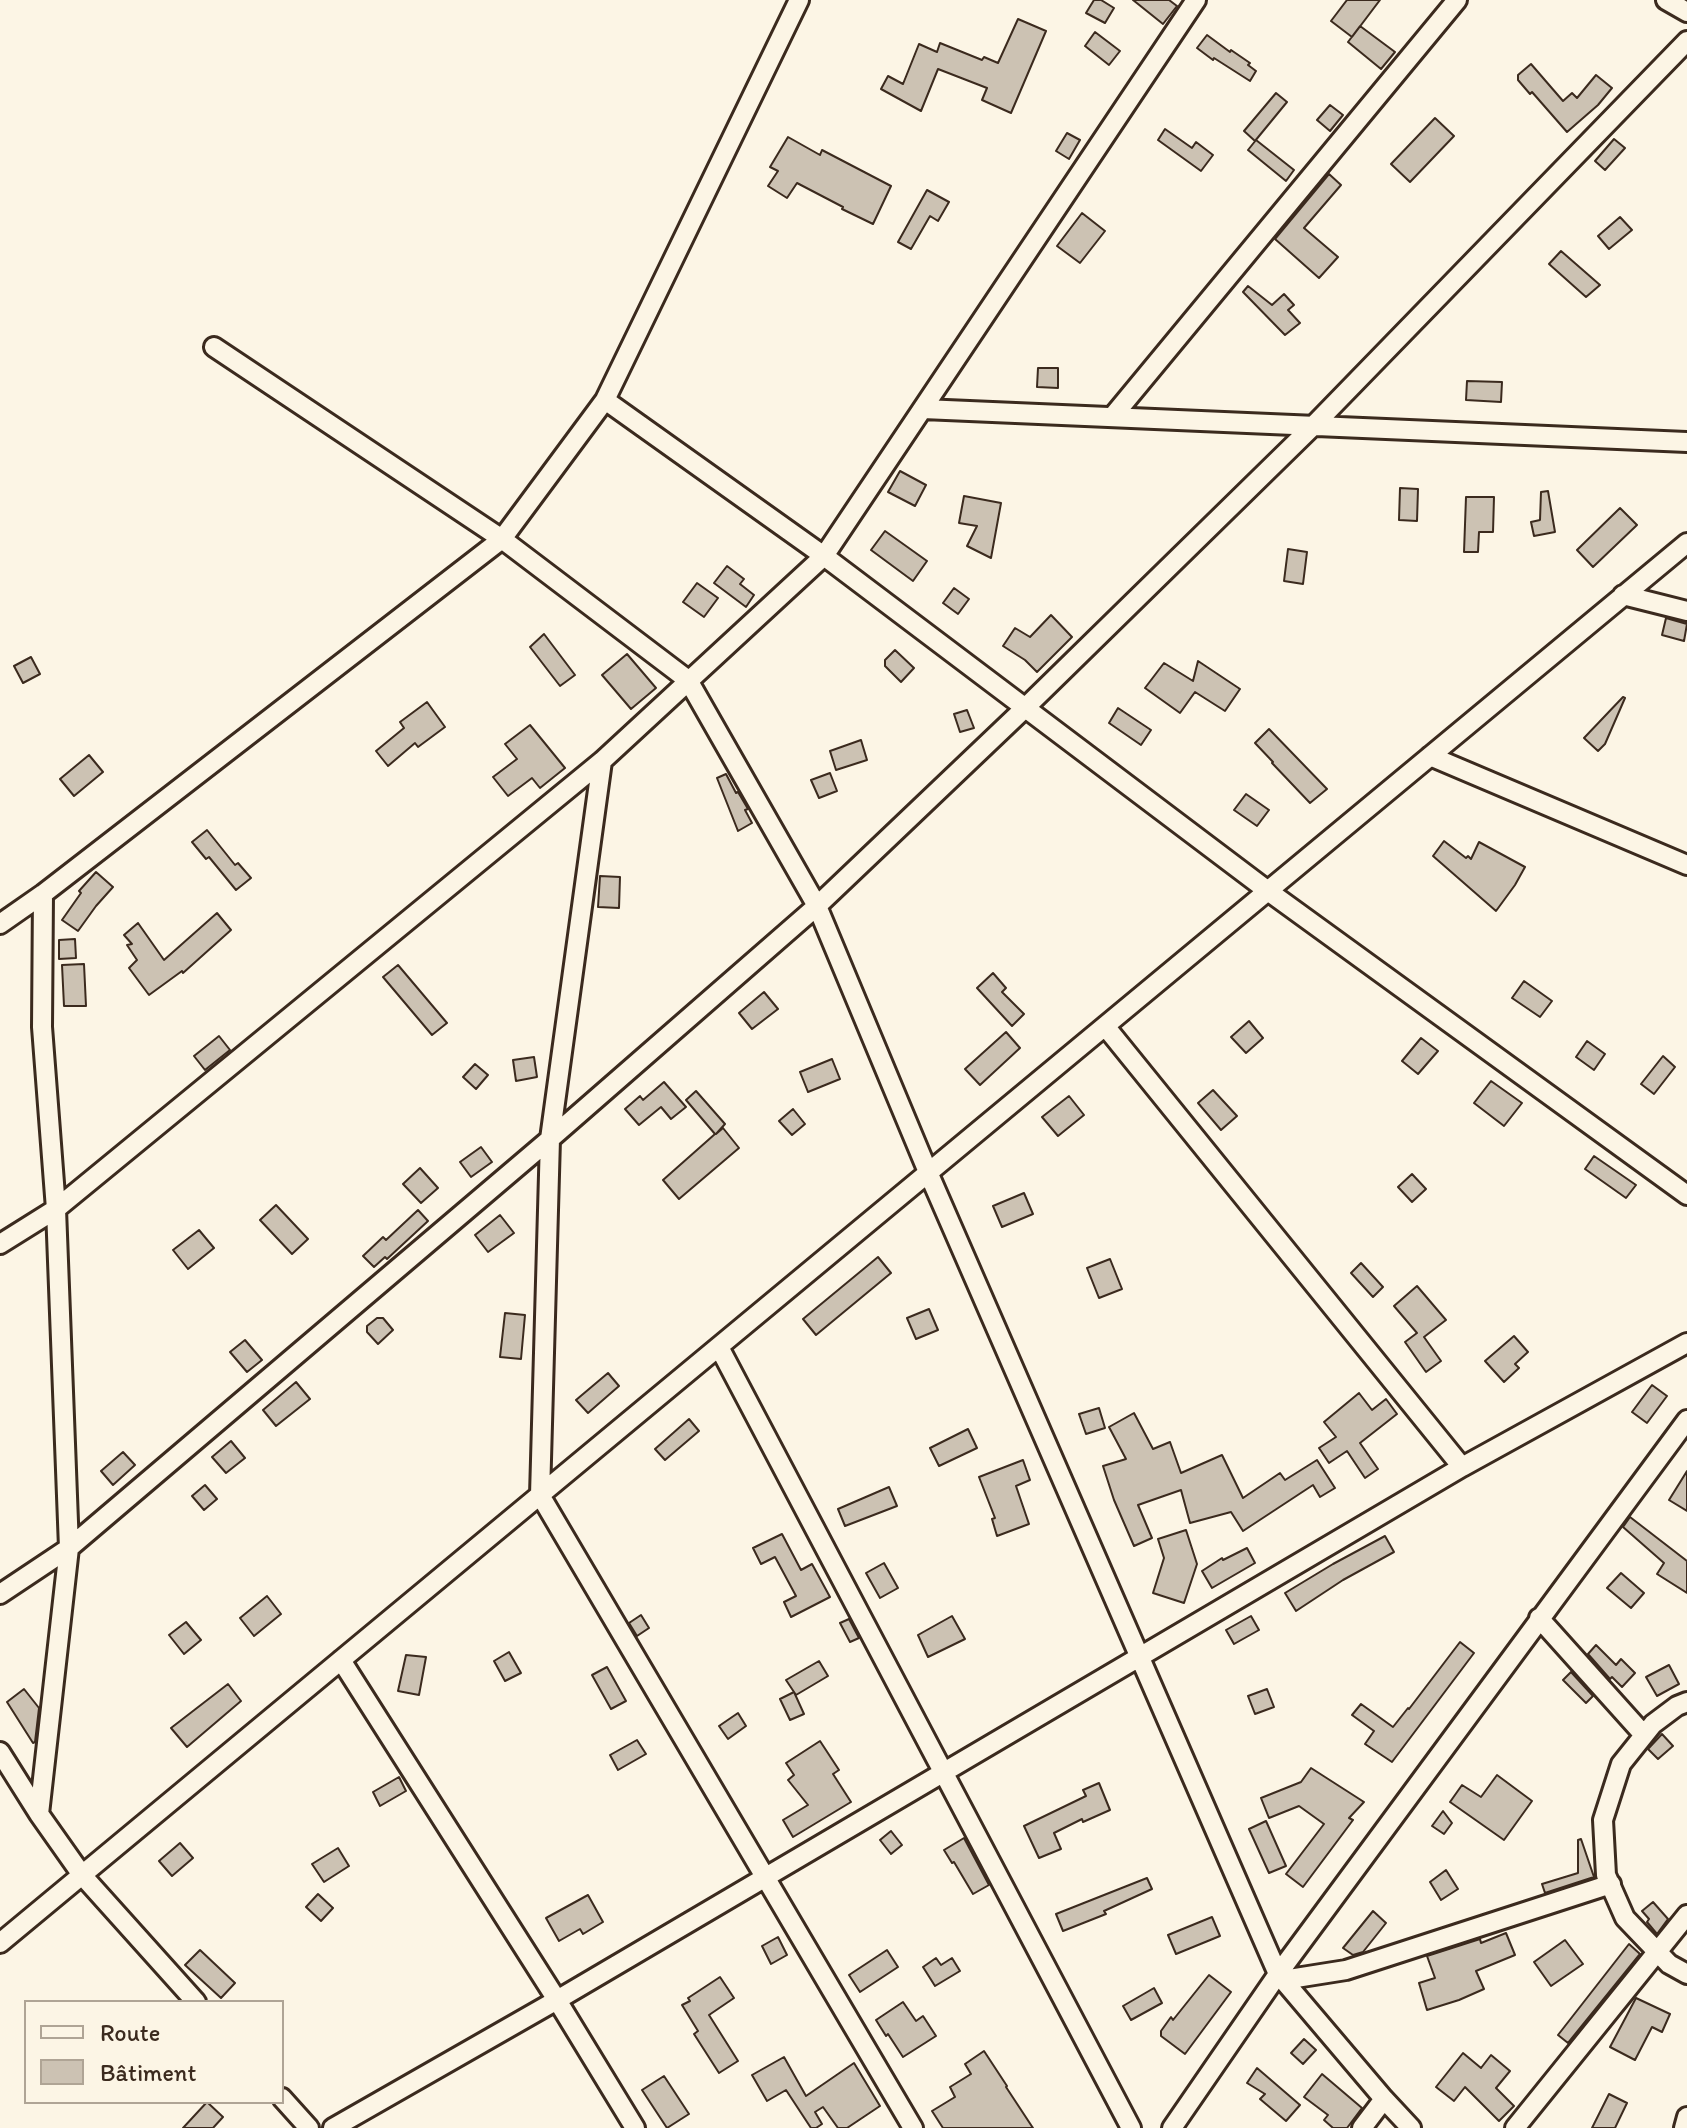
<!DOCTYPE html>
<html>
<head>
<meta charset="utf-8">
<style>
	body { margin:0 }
	#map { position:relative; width:1687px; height:2128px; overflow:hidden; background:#fcf5e5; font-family:Itim,sans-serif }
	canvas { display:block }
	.legend { position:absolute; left:24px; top:2000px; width:260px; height:104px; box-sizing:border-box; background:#fcf5e5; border:2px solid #afa495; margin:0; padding:10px 14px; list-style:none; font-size:24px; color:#3b2a1e }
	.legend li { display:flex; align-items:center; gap:16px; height:40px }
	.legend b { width:40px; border:2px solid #afa495 }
</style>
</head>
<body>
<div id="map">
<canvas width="1687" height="2128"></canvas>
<ul class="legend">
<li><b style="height:10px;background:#fcf5e5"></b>Route</li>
<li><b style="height:22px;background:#ccc2b3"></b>Bâtiment</li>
</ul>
</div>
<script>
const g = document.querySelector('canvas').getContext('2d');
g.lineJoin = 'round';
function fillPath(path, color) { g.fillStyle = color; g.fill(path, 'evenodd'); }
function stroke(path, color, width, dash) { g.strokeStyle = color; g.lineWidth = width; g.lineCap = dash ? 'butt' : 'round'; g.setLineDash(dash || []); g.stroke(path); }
const building = new Path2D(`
	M1094,0H1101L1114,8L1105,23L1086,13Z
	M1133,0H1169L1177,6L1163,24Z
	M1347,0H1380L1352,37L1331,21Z
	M1018,19L1046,31L1011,113L982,100L987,88L938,69L921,111L881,89L888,76L903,84L919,44L937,52L940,43L982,60L984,57L998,63Z
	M1360,26L1395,52L1381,69L1348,42Z
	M1095,32L1120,51L1109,65L1085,46Z
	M1207,35L1230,52L1231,50L1250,63L1248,65L1256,71L1250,81L1214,58L1213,60L1197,48Z
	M1531,64L1563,101L1572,93L1577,98L1596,75L1612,88L1598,105L1567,132L1532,92L1530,94L1518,80V75Z
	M1276,93L1287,102L1255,141L1244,131Z
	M1330,105L1343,115L1330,131L1317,120Z
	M1435,118L1454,136L1410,182L1391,164Z
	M1165,129L1192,148L1196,142L1213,155L1201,171L1158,140Z
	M1067,133L1080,140L1069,159L1056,151Z
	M788,137L820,155L822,150L891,186L873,224L842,209L843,207L797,183L787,198L768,186L778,171L770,167Z
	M1614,139L1625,148L1605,170L1595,161Z
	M1256,140L1294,170L1286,181L1248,150Z
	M1329,174L1341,185L1304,228L1338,257L1319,278L1275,239Z
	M927,190L949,202L938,221L930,216L911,249L898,242Z
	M1082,213L1105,231L1080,263L1057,246Z
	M1620,217L1632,230L1609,249L1598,236Z
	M1561,251L1600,285L1586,297L1549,264Z
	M1248,286L1272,305L1284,294L1294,305L1288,310L1300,323L1285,335L1243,292Z
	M1038,368H1058V388L1037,387Z
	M1467,381L1502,382L1501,402L1466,400Z
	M900,471L926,485L915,506L888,492Z
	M1400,488L1418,489L1417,521L1399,520Z
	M1548,491L1555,532L1534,536L1531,522L1540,520L1541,492Z
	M964,496L1001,503L991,558L967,546L977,526L959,523Z
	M1466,497H1494L1493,532H1479L1478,552H1464Z
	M1620,508L1637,525L1593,567L1577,550Z
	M885,531L927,561L913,581L871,550Z
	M1288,549L1307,552L1303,584L1284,581Z
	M727,566L744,579L740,584L754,595L746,607L714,583Z
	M697,583L718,598L704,617L683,602Z
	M954,588L969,599L958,614L943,603Z
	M1051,615L1072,637L1037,672L1025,660L1003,646L1015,628L1030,637Z
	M1666,618L1687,624L1684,641L1662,635Z
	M544,634L575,675L560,686L530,647Z
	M895,650L914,668L901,682L885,666V660Z
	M627,654L656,688L631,709L602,675Z
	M31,657L40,674L23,683L14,666Z
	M1198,661L1240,689L1225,711L1195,692L1180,713L1145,688L1164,663L1193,681Z
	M1623,697L1625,698L1605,744L1598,751L1584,738Z
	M427,702L445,727L418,747L415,743L388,766L376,751L404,728L400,722Z
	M1118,708L1151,730L1141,745L1109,723Z
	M967,710L974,728L960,732L954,714Z
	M530,725L565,768L540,788L532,778L508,796L493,777L517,759L505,744Z
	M1269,729L1327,789L1310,803L1272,763L1273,762L1255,743Z
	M861,740L867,760L836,770L830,751Z
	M89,755L103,772L74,796L60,779Z
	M830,773L837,791L819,798L811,780Z
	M726,774L736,793L738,792L748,809L745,810L752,823L738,831L717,778Z
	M1246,794L1269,810L1257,826L1234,810Z
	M207,830L235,865L238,863L251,878L236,890L209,857L206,859L192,842Z
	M1444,841L1466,858L1468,856L1471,859L1479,842L1525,867L1515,885L1496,911L1433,856Z
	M96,872L113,887L96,906L78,931L62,920L81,893L79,891Z
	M600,876L620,877L619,908L598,907Z
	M217,913L231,930L183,973L182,971L149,995L129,968L137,960L127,945L132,944L124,935L138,923L164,960Z
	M75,939L76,958L59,959V940Z
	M84,964L86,1006H64L62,965Z
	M398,965L447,1023L432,1035L383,977Z
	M993,973L1006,988L1002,992L1024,1014L1012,1026L977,988Z
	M1524,981L1552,1001L1540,1017L1512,998Z
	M764,992L778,1009L752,1029L739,1013Z
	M1249,1021L1263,1038L1246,1053L1231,1037Z
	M1006,1032L1020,1048L980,1085L965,1069Z
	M219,1036L230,1050L205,1070L194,1056Z
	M1421,1038L1438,1051L1418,1074L1402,1061Z
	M1587,1041L1605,1054L1594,1070L1576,1057Z
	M1663,1056L1675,1067L1654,1094L1641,1084Z
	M534,1057L537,1077L516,1081L513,1060Z
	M832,1059L840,1079L808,1092L800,1072Z
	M475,1064L488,1075L476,1089L463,1077Z
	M1491,1081L1522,1103L1504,1126L1474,1103Z
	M664,1082L686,1107L671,1119L661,1107L639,1125L625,1109L640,1096L643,1100Z
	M1213,1090L1237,1116L1221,1130L1198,1103Z
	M696,1091L725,1124L716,1134L723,1128L739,1148L679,1199L663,1180L715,1134L686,1100Z
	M1069,1096L1084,1115L1058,1136L1042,1117Z
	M793,1109L805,1124L792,1135L779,1121Z
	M481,1147L492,1162L471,1177L460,1162Z
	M1594,1156L1636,1185L1626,1198L1585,1169Z
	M420,1168L438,1188L421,1203L403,1184Z
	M1412,1174L1426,1189L1412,1202L1398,1187Z
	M1024,1193L1033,1214L1002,1227L993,1206Z
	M276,1205L308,1239L292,1254L260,1220Z
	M418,1210L428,1221L387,1259L385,1257L374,1267L363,1256L383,1237L386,1240Z
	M500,1215L514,1233L488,1252L475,1235Z
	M199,1230L214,1248L188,1269L173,1250Z
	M878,1257L891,1273L816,1335L803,1319Z
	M1110,1259L1122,1289L1099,1298L1087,1268Z
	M1361,1263L1383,1287L1373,1297L1351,1273Z
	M1417,1286L1446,1320L1424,1337L1441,1361L1426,1372L1405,1342L1417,1333L1394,1306Z
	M929,1309L938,1330L916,1339L907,1318Z
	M505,1313L525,1315L521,1359L500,1357Z
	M377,1318H383L393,1330L378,1344L367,1332V1326Z
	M1514,1336L1528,1352L1515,1364L1519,1368L1504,1382L1485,1361Z
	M245,1340L262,1360L247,1372L230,1352Z
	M608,1373L619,1386L588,1413L576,1400Z
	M296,1382L310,1399L276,1426L263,1410Z
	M1652,1385L1667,1396L1647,1423L1632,1412Z
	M1359,1393L1372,1410L1386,1399L1397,1414L1360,1443L1378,1469L1365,1478L1347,1451L1329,1463L1319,1448L1336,1437L1324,1422Z
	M1099,1408L1105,1428L1086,1434L1079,1414Z
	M1134,1413L1153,1449L1170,1442L1181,1473L1222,1455L1243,1498L1280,1473L1285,1480L1317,1460L1335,1488L1320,1497L1313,1485L1243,1531L1231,1512L1190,1523L1181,1490L1138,1505L1152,1538L1134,1546L1114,1500L1103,1466L1126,1459L1109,1427Z
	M689,1419L699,1431L665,1460L655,1449Z
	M968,1429L977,1448L939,1466L930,1448Z
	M231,1441L245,1458L226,1473L212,1457Z
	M123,1452L135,1465L113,1485L101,1471Z
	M1023,1460L1030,1480L1016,1486L1029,1524L997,1536L992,1519L995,1518L979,1477Z
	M1687,1471V1511L1669,1500Z
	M205,1485L217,1499L204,1510L192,1496Z
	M889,1487L897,1506L845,1526L838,1509Z
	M1630,1517L1687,1561V1593L1657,1574L1664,1563L1623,1527Z
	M1186,1530L1197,1564L1184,1603L1153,1593L1164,1558L1158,1539Z
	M782,1534L801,1570L812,1564L830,1597L791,1617L784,1602L796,1596L775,1557L761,1564L753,1548Z
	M1385,1536L1394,1552L1343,1580L1296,1611L1285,1593L1333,1564Z
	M1247,1548L1255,1563L1212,1588L1202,1571L1222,1558L1223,1560Z
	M884,1563L898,1588L880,1598L866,1573Z
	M1621,1573L1644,1593L1631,1608L1607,1588Z
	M267,1596L281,1614L254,1636L240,1618Z
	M641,1615L649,1628L637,1636L629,1623Z
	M952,1616L965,1639L928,1657L918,1635Z
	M1251,1616L1259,1630L1234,1644L1226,1630Z
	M849,1619L859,1638L850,1642L840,1623Z
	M186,1622L201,1640L184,1654L169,1635Z
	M1460,1642L1474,1653L1392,1762L1365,1744L1374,1731L1352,1715L1361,1704L1393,1727L1408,1708L1409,1709Z
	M1596,1645L1616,1665L1621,1659L1635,1673L1622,1687L1612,1677L1610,1679L1588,1654Z
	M509,1652L521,1673L505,1681L494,1661Z
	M406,1655L426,1657L419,1695L398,1691Z
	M819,1661L828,1676L796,1695L786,1680Z
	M1669,1665L1679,1684L1657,1696L1646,1677Z
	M607,1667L626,1701L611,1709L592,1675Z
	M1571,1672L1593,1696L1586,1703L1563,1680Z
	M228,1684L241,1701L187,1747L171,1728Z
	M24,1689L39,1708L35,1742L33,1743L7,1702Z
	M1267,1689L1274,1707L1255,1714L1248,1696Z
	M794,1692L804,1714L790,1720L780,1699Z
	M738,1713L746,1726L728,1739L719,1726Z
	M1662,1734L1673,1746L1658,1759L1648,1749Z
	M637,1740L646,1754L618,1770L610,1755Z
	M820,1741L839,1770L833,1774L851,1802L793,1837L783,1820L808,1805L788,1780L794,1775L786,1763Z
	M1311,1768L1364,1802L1349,1818L1353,1820L1303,1887L1286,1874L1324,1824L1299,1806L1269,1818L1261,1798L1301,1782Z
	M1497,1775L1532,1801L1504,1840L1450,1802L1462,1785L1481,1797Z
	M399,1777L406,1791L380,1806L373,1792Z
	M1099,1783L1110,1810L1083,1822L1082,1819L1054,1833L1061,1849L1039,1858L1024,1826L1086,1796L1083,1790Z
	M1443,1811L1452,1823L1444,1834L1432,1826Z
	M1266,1821L1286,1866L1269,1873L1249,1829Z
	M891,1831L902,1845L891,1854L880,1840Z
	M964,1838L989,1885L973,1894L954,1862L952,1863L944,1850Z
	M1581,1839L1594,1877L1545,1893L1542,1884L1578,1873V1840Z
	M180,1843L193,1858L172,1876L159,1861Z
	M338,1848L349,1866L324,1882L312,1864Z
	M1446,1870L1458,1889L1441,1900L1430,1882Z
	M1147,1878L1152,1889L1104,1911L1106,1914L1063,1931L1056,1914Z
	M318,1894L333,1908L321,1921L306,1907Z
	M588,1895L603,1922L583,1934L580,1929L559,1941L546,1918Z
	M1653,1902L1668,1919L1657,1934L1647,1922L1649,1919L1642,1911Z
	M1373,1911L1386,1923L1363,1952L1353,1955L1343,1948Z
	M1212,1917L1220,1936L1176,1954L1168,1935Z
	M1506,1933L1515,1955L1476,1971L1484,1989L1459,2000L1427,2010L1419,1983L1435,1978L1427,1956L1480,1939L1481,1943Z
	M778,1937L787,1955L771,1964L762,1946Z
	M1565,1940L1583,1964L1551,1986L1534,1962Z
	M1629,1944L1640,1954L1568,2043L1558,2035Z
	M200,1950L235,1983L221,1998L185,1965Z
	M887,1950L898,1967L860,1992L849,1975Z
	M936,1958L941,1965L952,1958L960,1971L935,1986L923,1967Z
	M1209,1975L1231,1992L1185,2054L1161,2036V2031L1171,2017L1173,2020Z
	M720,1977L734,1998L709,2015L738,2061L719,2073L694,2034L698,2031L682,2005L690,2001L688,1998Z
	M1154,1988L1162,2003L1131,2020L1123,2006Z
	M1636,1998L1670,2014L1662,2032L1652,2027L1635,2060L1610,2047Z
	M903,2002L916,2021L923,2016L936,2036L903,2057L888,2034L886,2036L876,2020Z
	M1304,2039L1316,2050L1303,2064L1291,2053Z
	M984,2051L1007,2086L1006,2087L1033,2128H943L932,2111L955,2097L950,2087L971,2074L965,2064Z
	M1463,2053L1481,2068L1491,2055L1510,2071L1496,2088L1514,2106L1499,2121L1465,2087L1454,2101L1436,2087Z
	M784,2057L806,2096L854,2063L880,2106L847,2128H838L823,2107L815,2112L822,2124L816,2128H811L786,2090L767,2101L752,2075Z
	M1257,2068L1300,2105L1286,2121L1260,2099L1265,2094L1247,2083Z
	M1322,2074L1362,2108L1347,2128H1333L1324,2120L1328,2115L1304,2097Z
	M664,2076L689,2114L667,2128L642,2090Z
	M1609,2094L1627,2103L1615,2128H1592Z
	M207,2102L223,2117L213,2128H183Z`);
fillPath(building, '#ccc2b3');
stroke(building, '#3b2a1e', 2);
const minor = new Path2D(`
	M1666,0L1687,12
	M214,347L502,539L688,680L817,906L928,1172L1278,1974L1384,2099L1411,2128
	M605,400L824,556L1268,891L1687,1195
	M923,409L1687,442
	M1113,416L1457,0
	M1623,595L1687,611
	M1430,756L1687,865
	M602,761L550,1139L540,1495L913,2128
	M0,924L43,894L502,539L605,400L799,0
	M1105,1026L1462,1467
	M0,1244L56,1209L602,761L824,556L1196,0
	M719,1347L1131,2128
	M0,1594L69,1548L550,1139L817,906L1026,707L1314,425L1687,41
	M1539,1618L1644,1735
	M341,1660L557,2000L635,2128
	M1687,1702L1677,1706L1653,1724L1621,1764L1603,1820L1606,1875L1625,1918L1669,1964L1687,1974
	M0,1752L39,1814L82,1875L196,2002
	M39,1814L69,1548L56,1209L42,1027L43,894
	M0,1943L1687,543
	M1283,1980L1346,1970L1611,1884
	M282,2098L309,2128
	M333,2128L557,2000L1462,1467L1687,1343
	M1172,2128L1278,1974L1687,1420
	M1362,2128L1384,2099
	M1515,2128L1687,1915
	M1684,2128L1687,2117`);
stroke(minor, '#3b2a1e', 24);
stroke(minor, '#fcf5e5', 18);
</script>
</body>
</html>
